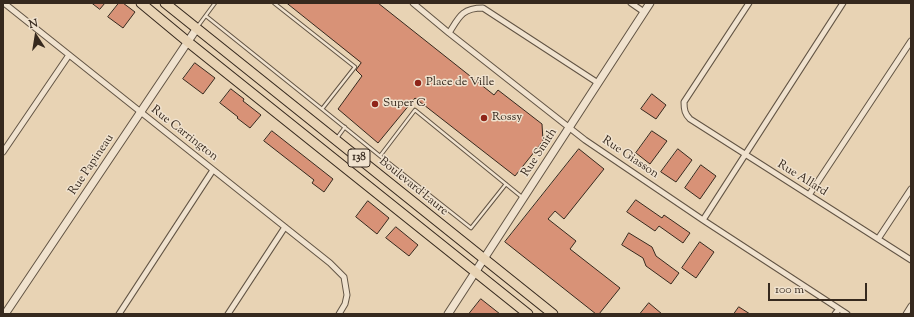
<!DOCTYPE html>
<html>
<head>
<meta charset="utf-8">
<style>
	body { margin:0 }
	#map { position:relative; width:914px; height:317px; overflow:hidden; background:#e8d3b4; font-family:"Sorts Mill Goudy",serif }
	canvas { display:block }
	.frame { position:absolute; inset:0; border:4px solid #36291e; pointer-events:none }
	.north { position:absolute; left:16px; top:16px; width:40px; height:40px; -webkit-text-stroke:3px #f0e2ce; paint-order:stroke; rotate:348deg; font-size:11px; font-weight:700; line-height:16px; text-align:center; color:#36291e }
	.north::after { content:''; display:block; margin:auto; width:14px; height:18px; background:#36291e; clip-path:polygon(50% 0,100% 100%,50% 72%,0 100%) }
	.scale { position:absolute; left:768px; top:283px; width:99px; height:18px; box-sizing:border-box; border:2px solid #36291e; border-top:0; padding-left:5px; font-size:12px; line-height:14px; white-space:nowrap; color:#36291e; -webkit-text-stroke:3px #f0e2ce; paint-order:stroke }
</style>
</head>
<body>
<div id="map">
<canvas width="914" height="317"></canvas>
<div class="frame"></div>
<div class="north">N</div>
<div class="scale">100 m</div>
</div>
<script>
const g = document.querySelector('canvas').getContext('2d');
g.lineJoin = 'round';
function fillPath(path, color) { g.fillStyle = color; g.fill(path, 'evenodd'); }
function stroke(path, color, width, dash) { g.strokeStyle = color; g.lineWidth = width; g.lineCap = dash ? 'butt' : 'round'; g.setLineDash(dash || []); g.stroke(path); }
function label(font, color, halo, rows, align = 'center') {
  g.font = font + ' "Sorts Mill Goudy",serif'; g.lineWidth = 3; g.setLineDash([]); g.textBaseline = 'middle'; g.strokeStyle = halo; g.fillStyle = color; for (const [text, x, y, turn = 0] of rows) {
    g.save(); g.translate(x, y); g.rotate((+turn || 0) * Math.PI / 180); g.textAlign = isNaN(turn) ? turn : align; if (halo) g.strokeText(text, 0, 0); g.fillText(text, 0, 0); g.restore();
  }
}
const building = new Path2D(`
	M92,3H105L100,9Z
	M119,3H123L135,12L123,28L108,17Z
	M287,3H378L494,95L498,90L542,124L543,141L515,176L415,98L378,143L338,109L362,76L356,70L361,63Z
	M195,63L215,78L203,94L183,79Z
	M231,89L244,99L243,101L261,115L250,128L237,118L238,117L220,103Z
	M652,94L666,105L656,119L641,109Z
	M272,131L333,179L324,192L312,183L314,180L264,141Z
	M652,131L667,141L650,164L636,153Z
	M579,149L604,169L564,219L555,211L548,219L576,241L570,249L620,288L599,314H596L505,242Z
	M678,149L692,160L676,182L661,172Z
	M701,165L716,176L700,199L685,188Z
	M636,200L662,218L664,215L690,233L683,243L659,226L655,231L627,212Z
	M368,201L389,218L377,234L356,217Z
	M396,227L418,245L409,256L386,238Z
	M629,233L652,247L656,256L679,273L671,284L646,266L643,258L622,245Z
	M700,242L714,252L696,278L682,268Z
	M481,299L500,314H469Z
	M649,303L662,314H640Z
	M739,307L750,314H734Z`);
fillPath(building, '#d89277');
stroke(building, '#36291e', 1);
const service = new Path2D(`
	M274,3L355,67L322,109L380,156L415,110L523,198
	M206,16L322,109
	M198,26L215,3
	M337,138L345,127
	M380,156L471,228L506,184`);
const minor = new Path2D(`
	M4,3L330,263L344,277L347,295L345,304L339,314
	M413,3L449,33L585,140L703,220L847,314
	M631,3L644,12
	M749,3L684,102C684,110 685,114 690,119L911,260
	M449,33C459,17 462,8 483,8L598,83
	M3,152L69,55
	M809,195L911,41
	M703,220L843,3
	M878,239L911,189
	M119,314L213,170
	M228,314L285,227
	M835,314L839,309
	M906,314L911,306`);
const tertiary = new Path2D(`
	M5,314L197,28
	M448,314L650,3`);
const trunk = new Path2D(`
	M141,3L188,42L528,314
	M165,3L553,314`);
stroke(service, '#625444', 4.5);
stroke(minor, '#625444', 7);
stroke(tertiary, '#625444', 9);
stroke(trunk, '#36291e', 11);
stroke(service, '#f0e2ce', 2.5);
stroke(minor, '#f0e2ce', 5);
stroke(tertiary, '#f0e2ce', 7);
stroke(trunk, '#e8d3b4', 9);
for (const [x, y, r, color] of [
	[418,83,4,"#8f2418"],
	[375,104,4,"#8f2418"],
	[484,118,4,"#8f2418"]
]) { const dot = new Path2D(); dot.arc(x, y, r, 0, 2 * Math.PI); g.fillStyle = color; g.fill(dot); stroke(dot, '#f0e2ce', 1.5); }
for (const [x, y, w] of [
	[359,158,22]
]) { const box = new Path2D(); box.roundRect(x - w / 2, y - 9, w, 18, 3); g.fillStyle = '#f0e2ce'; g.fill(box); stroke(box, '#36291e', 1); }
label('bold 11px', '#36291e', null, [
	["138",359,158]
]);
label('12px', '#36291e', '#f0e2ce', [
	["Place de Ville",426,83],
	["Super C",383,104],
	["Rossy",492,118]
], 'left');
label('12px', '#36291e', '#f0e2ce', [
	["Rue Carrington",184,134,38],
	["Rue Smith",540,153,-57],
	["Rue Giasson",630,158,34],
	["Rue Papineau",92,165,-56],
	["Rue Allard",802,179,32],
	["Boulevard Laure",413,187,39]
]);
</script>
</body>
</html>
